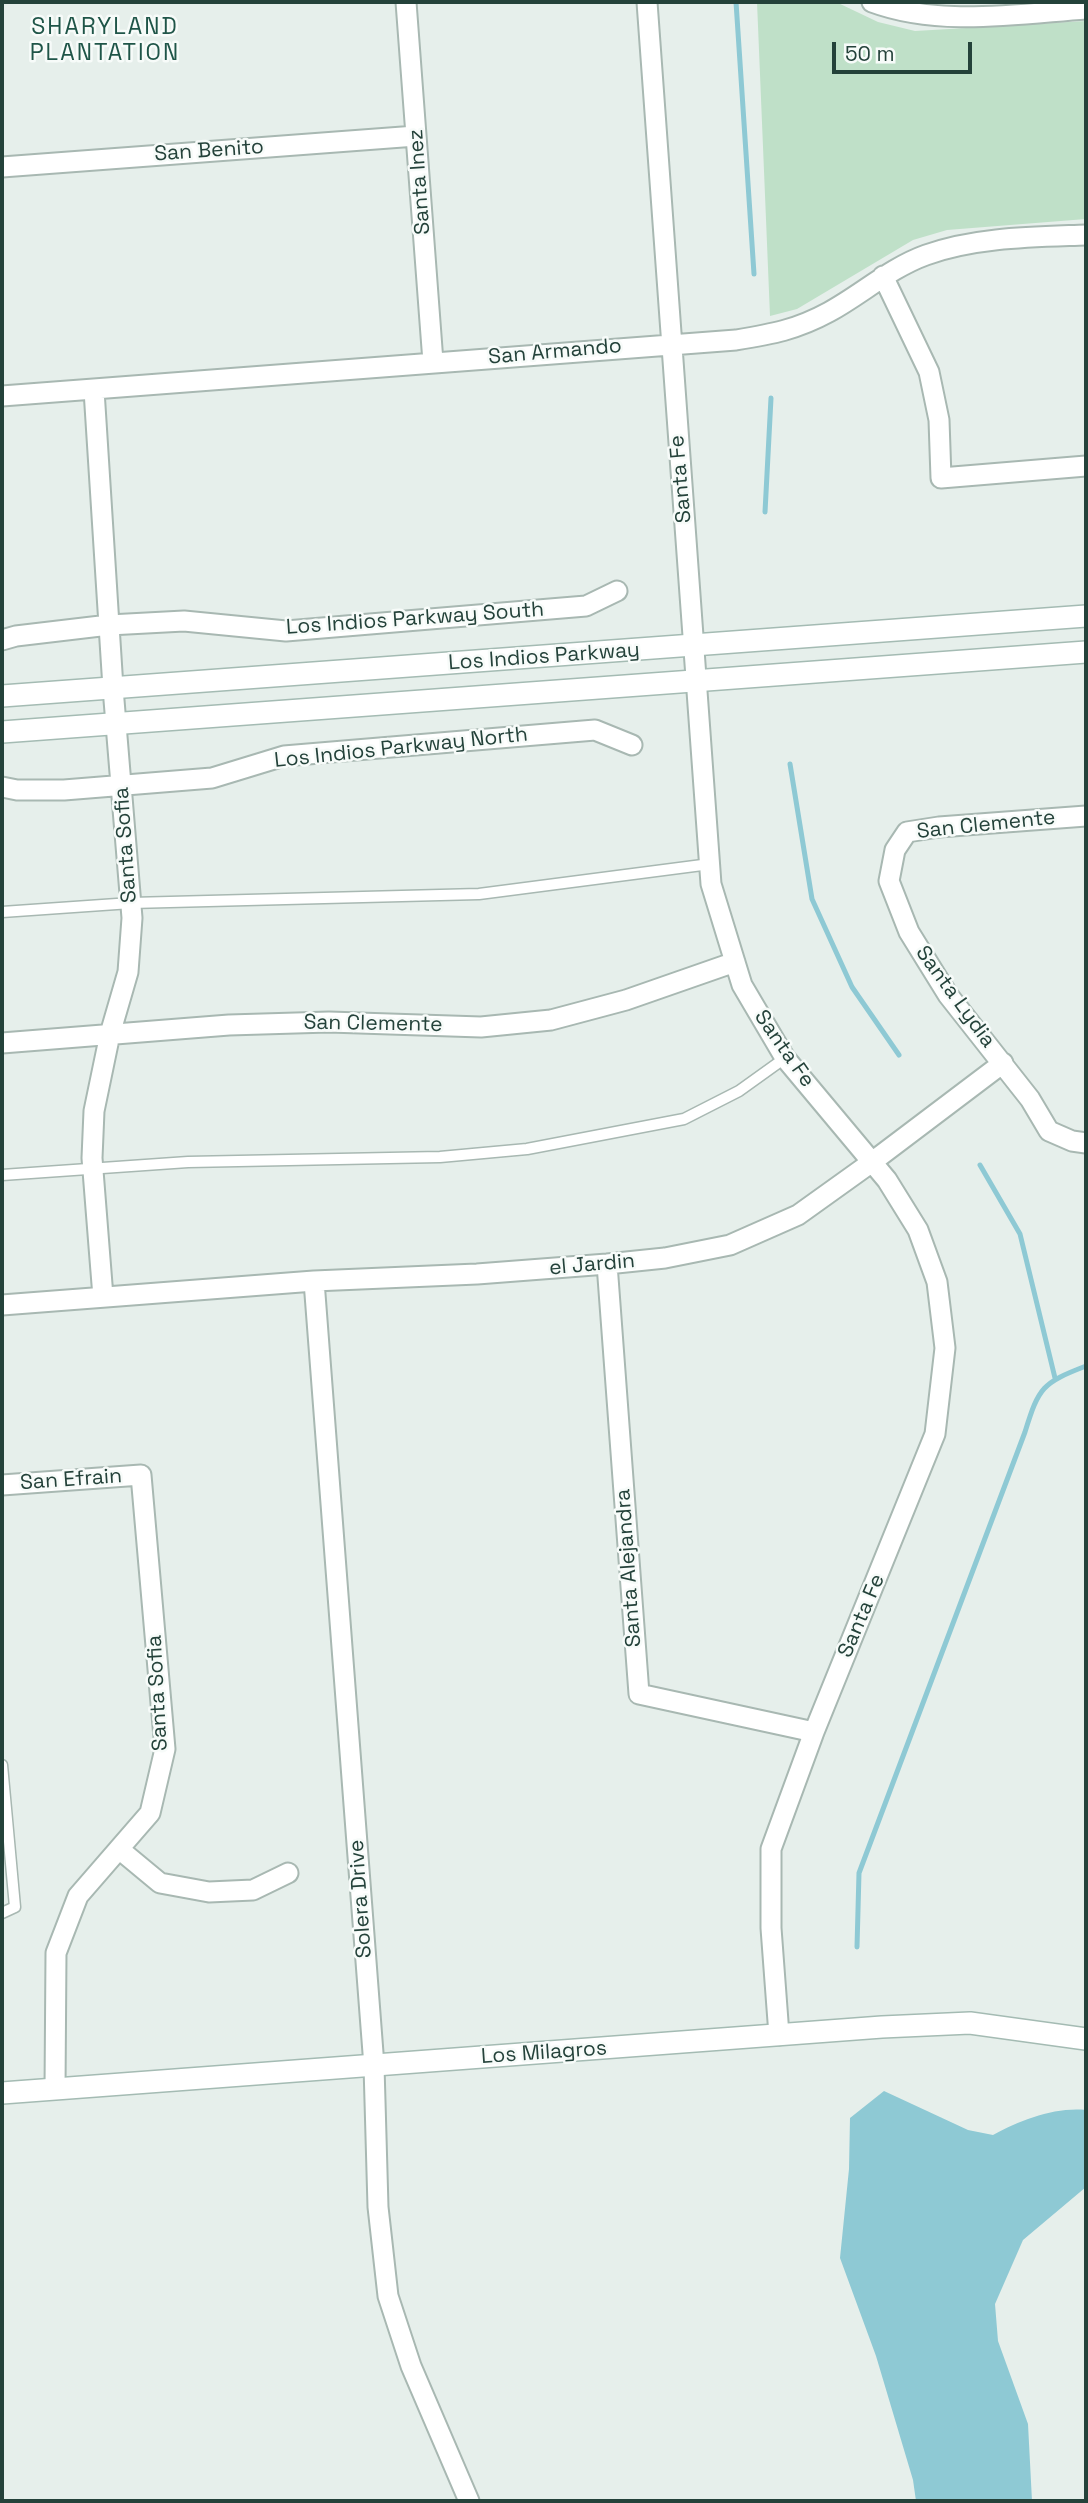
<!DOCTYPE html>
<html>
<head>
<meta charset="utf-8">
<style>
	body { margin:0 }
	#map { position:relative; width:1088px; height:2503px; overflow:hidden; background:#e6efeb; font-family:"Space Grotesk",sans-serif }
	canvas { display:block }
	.frame { position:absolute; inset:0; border:4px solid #24423a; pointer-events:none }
	.scale { position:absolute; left:832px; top:42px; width:140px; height:32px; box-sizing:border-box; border:4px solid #24423a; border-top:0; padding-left:9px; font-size:21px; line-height:24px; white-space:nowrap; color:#24423a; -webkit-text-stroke:5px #f7fbf9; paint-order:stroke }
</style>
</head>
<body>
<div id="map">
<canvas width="1088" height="2503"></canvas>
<div class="frame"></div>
<div class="scale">50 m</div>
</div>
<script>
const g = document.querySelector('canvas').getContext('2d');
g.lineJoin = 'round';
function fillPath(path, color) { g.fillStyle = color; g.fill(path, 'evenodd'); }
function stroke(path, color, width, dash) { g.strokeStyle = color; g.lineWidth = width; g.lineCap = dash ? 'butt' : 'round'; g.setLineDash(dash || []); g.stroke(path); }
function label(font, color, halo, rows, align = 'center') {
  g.font = font + ' "Space Grotesk",sans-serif'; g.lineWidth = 5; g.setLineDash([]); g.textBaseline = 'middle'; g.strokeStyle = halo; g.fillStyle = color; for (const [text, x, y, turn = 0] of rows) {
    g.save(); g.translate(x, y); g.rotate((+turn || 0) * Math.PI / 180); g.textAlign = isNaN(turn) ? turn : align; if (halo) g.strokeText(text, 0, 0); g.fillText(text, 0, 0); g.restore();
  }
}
fillPath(new Path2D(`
	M757,2H836L878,22L915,31L1086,21V219L947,230L913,240L797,309L770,316Z`), '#bfe0c8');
fillPath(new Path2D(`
	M884,2091L968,2130L993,2135C1021,2120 1054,2107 1086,2110V2187L1023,2240L995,2304L998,2341L1028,2424L1032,2501H916L913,2480L876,2356L840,2258L849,2169L850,2118Z`), '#8ec9d4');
stroke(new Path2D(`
	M736,2L754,274
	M765,512L771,398
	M790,764L812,899L852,987L899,1055
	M980,1165L1020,1234L1055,1378
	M857,1947L859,1873L1025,1432C1039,1387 1042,1383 1086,1366`), '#8ec9d4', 5);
const lane = new Path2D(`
	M2,912L131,903L479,894L710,864
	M2,1175L188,1162L440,1157L527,1149L684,1119L739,1091L785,1058
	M2,1765L15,1907L2,1913`);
const street = new Path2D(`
	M406,2L433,362
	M647,2L711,884L742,985L785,1058L887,1180L918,1230L937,1282L945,1348L935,1434L814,1732L771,1849V1928L779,2035
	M872,2C939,27 1017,14 1086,9
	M2,167L416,136
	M883,276L929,372L939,420L941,478L1086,466
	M94,390L113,688L132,918L128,972L110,1034L94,1111L92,1158L103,1297
	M2,396L736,340C772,334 796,330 829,312C862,294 890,268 926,255C976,237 1034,237 1086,235
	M2,640L16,636L109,625L184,621L286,631L586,606L617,591
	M2,787L17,790H64L212,778L284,756L595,730L632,745
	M1086,816L939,827L907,832L895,850L889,881L909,932L948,995L1030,1099L1049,1131L1072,1141L1086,1143
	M2,1043L229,1025L329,1022L481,1027L551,1020L626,1000L735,962
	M607,1264L639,1694L814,1732
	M314,1281L374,2066L378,2207L388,2296L411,2366L469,2501
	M2,1305L314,1281L477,1274L607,1264L665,1258L730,1245L798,1215L872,1162L1003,1063
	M2,1485L141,1475L165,1749L150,1813L78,1896L56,1953L55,2089
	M119,1849L160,1883L209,1892L253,1890L288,1873`);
const secondary = new Path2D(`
	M2,696L1086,616
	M2,732L1086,652
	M2,2093L882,2027L970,2023L1086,2039`);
stroke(lane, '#a8b8b2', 13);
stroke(street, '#a8b8b2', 23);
stroke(secondary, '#a4bbb3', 24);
stroke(lane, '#fff', 10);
stroke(street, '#fff', 19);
stroke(secondary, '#fff', 21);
label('21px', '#24423a', '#f7fbf9', [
	["San Benito",209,151,-4],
	["Santa Inez",420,182,-94],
	["San Armando",555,352,-5],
	["Santa Fe",681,479,-95],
	["Los Indios Parkway South",415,619,-4],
	["Los Indios Parkway",544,657,-4],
	["Los Indios Parkway North",401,748,-6],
	["San Clemente",986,825,-6],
	["Santa Sofia",126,845,-94],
	["Santa Lydia",955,997,54],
	["San Clemente",373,1024,1],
	["Santa Fe",784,1049,55],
	["el Jardin",592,1265,-5],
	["San Efrain",71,1480,-4],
	["Santa Alejandra",629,1568,-94],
	["Santa Fe",862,1616,-67],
	["Santa Sofia",158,1693,-93],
	["Solera Drive",361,1899,-94],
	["Los Milagros",544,2053,-4]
]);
g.letterSpacing = '2px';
label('23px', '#1f5548', '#f7fbf9', [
	["SHARYLAND",105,28],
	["PLANTATION",105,54]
]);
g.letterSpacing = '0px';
</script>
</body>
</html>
